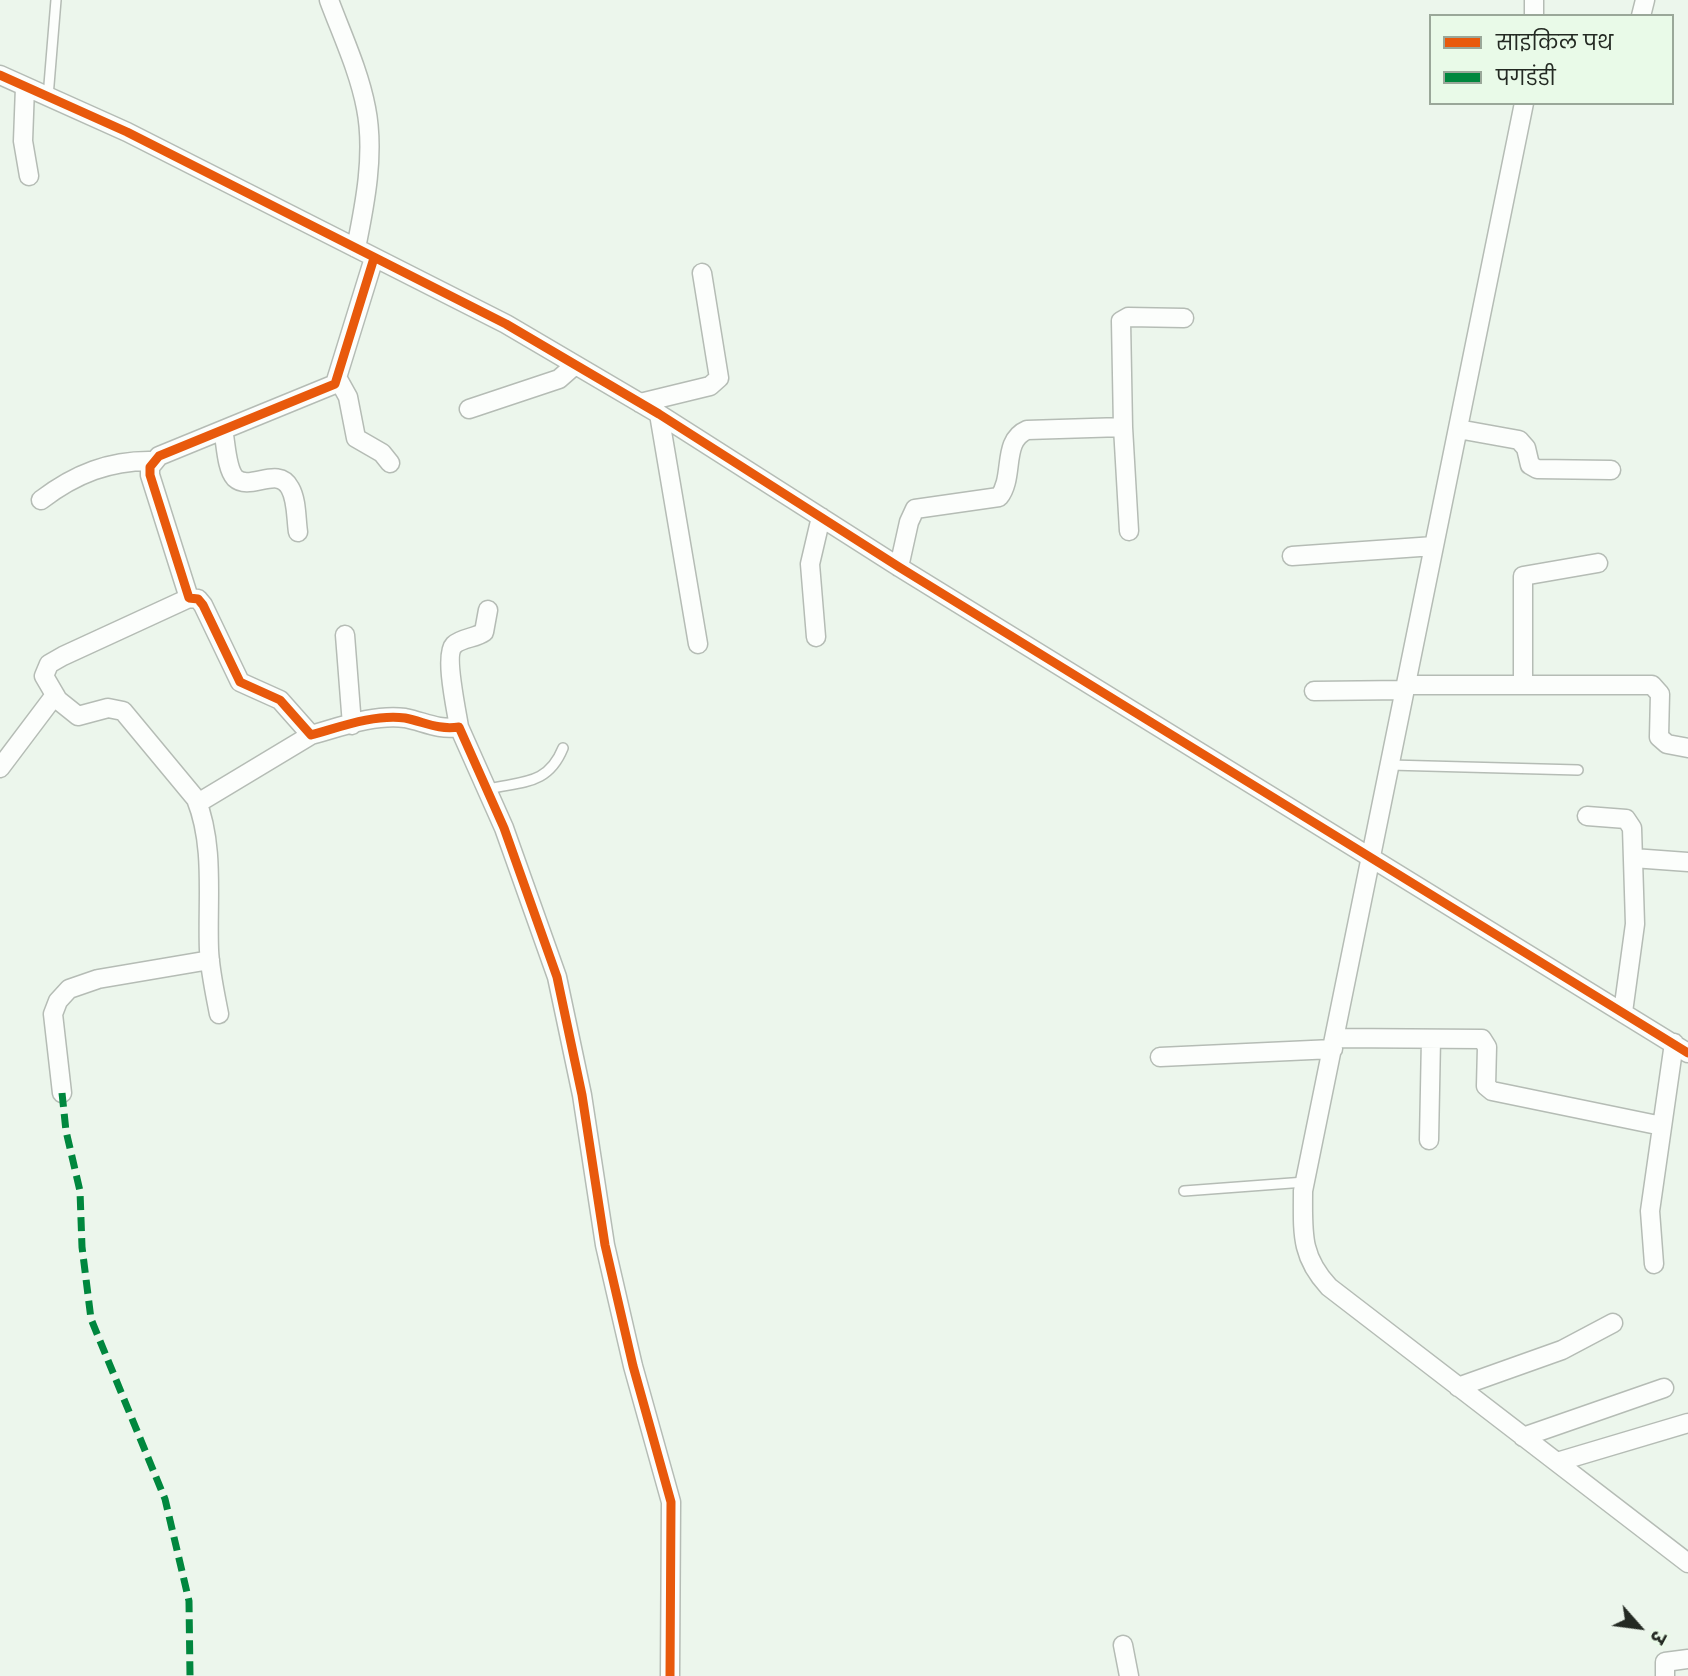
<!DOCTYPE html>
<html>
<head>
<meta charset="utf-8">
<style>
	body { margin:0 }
	#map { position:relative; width:1688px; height:1676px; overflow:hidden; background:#ecf6ec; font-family:Poppins,"Noto Sans Devanagari",sans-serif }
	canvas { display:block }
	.legend { position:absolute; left:1429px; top:14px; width:245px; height:91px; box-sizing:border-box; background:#e9fae8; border:2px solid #9aa799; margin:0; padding:9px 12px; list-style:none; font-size:21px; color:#242a23 }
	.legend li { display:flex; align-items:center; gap:14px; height:35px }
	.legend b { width:35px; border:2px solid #9aa799 }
	.north { position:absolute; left:1604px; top:1592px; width:70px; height:70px; -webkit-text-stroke:5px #e9fae8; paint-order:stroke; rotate:118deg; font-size:19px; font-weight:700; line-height:28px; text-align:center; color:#242a23 }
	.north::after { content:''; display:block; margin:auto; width:24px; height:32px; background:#242a23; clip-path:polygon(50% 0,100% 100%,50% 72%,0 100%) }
</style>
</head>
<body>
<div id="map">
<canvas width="1688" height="1676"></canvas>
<ul class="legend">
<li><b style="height:9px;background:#e8590c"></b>साइकिल पथ</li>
<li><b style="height:9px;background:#00873e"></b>पगडंडी</li>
</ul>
<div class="north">उ</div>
</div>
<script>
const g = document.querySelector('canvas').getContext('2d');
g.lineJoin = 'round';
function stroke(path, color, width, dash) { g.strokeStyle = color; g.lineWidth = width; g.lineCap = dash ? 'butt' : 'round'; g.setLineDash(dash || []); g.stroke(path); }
const lane = new Path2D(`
	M48,97L56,0
	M1390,765L1578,770
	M488,789C523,781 548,785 563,748
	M1184,1191L1305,1182`);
const street = new Path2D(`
	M329,0C342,35 359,71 366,108C375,153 365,204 356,248
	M1534,0V16
	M1641,16L1645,0
	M0,75L127,132L506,324L659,414L899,567L1688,1053
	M25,87L23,141L29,176
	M1524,103L1303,1191C1303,1232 1300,1256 1329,1287L1688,1563
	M374,258L335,384L159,456L150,467V475L189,598L198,599L203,605L240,682L280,700L311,735C340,727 374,714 405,718C425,722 437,730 459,727L504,828L557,977L582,1095L605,1245L633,1366L671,1502L670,1676
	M338,379L348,397L356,438L382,453L390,463
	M640,403L710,386L719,378L702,273
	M469,409L559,379L575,365
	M659,414L698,644
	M1123,427L1129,531
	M1458,429L1519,440L1526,448L1530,465L1537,469L1611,470
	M223,430C226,442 226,468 235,478C250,492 278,465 290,488C297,500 296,519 298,532
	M41,500C75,474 110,460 153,461
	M1292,556L1434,546
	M899,567L909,522L915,509L999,497C1015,477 1001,441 1027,430L1123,427L1121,321L1128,317L1184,318
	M189,598L63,656L49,664L44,676L58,700L78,716L108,708L123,711L196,799C215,846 207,901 209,950C210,971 215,993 219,1014
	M345,635L352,725
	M816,637L810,564L821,517
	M1523,683V576L1598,563
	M1406,685H1652L1660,694L1659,737L1667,744L1688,748
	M1314,691L1405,690
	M459,727C457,713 444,655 454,645C461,638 476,638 484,632L488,610
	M0,768L55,695
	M198,803L311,735
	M1587,816L1626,819L1632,828L1635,924L1623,1012
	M1633,858L1688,862
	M1335,1038L1482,1039L1487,1047L1486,1086L1492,1091L1662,1126
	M1160,1057L1333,1049
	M62,1093L53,1014L58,1001L69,989L98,979L210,960
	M1429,1140L1431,1039
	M1654,1264L1650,1211L1674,1043
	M1458,1387L1562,1350L1613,1323
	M1523,1437L1664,1388
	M1557,1462L1688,1423
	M1123,1645L1129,1676
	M1665,1676V1662L1688,1659`);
stroke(lane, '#b5bcb5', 12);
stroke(street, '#b5bcb5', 21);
stroke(lane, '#fcfefc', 9);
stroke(street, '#fcfefc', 18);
stroke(new Path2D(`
	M62,1093L66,1131L80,1191L82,1247L91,1319L165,1499L189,1601L190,1676`), '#00873e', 7, [14, 7]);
stroke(new Path2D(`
	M0,75L127,132L506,324L659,414L899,567L1688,1053
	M374,258L335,384L159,456L150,467V475L189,598L198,599L203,605L240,682L280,700L311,735C340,727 374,714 405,718C425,722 437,730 459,727L504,828L557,977L582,1095L605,1245L633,1366L671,1502L670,1676`), '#e8590c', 9);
</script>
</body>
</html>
